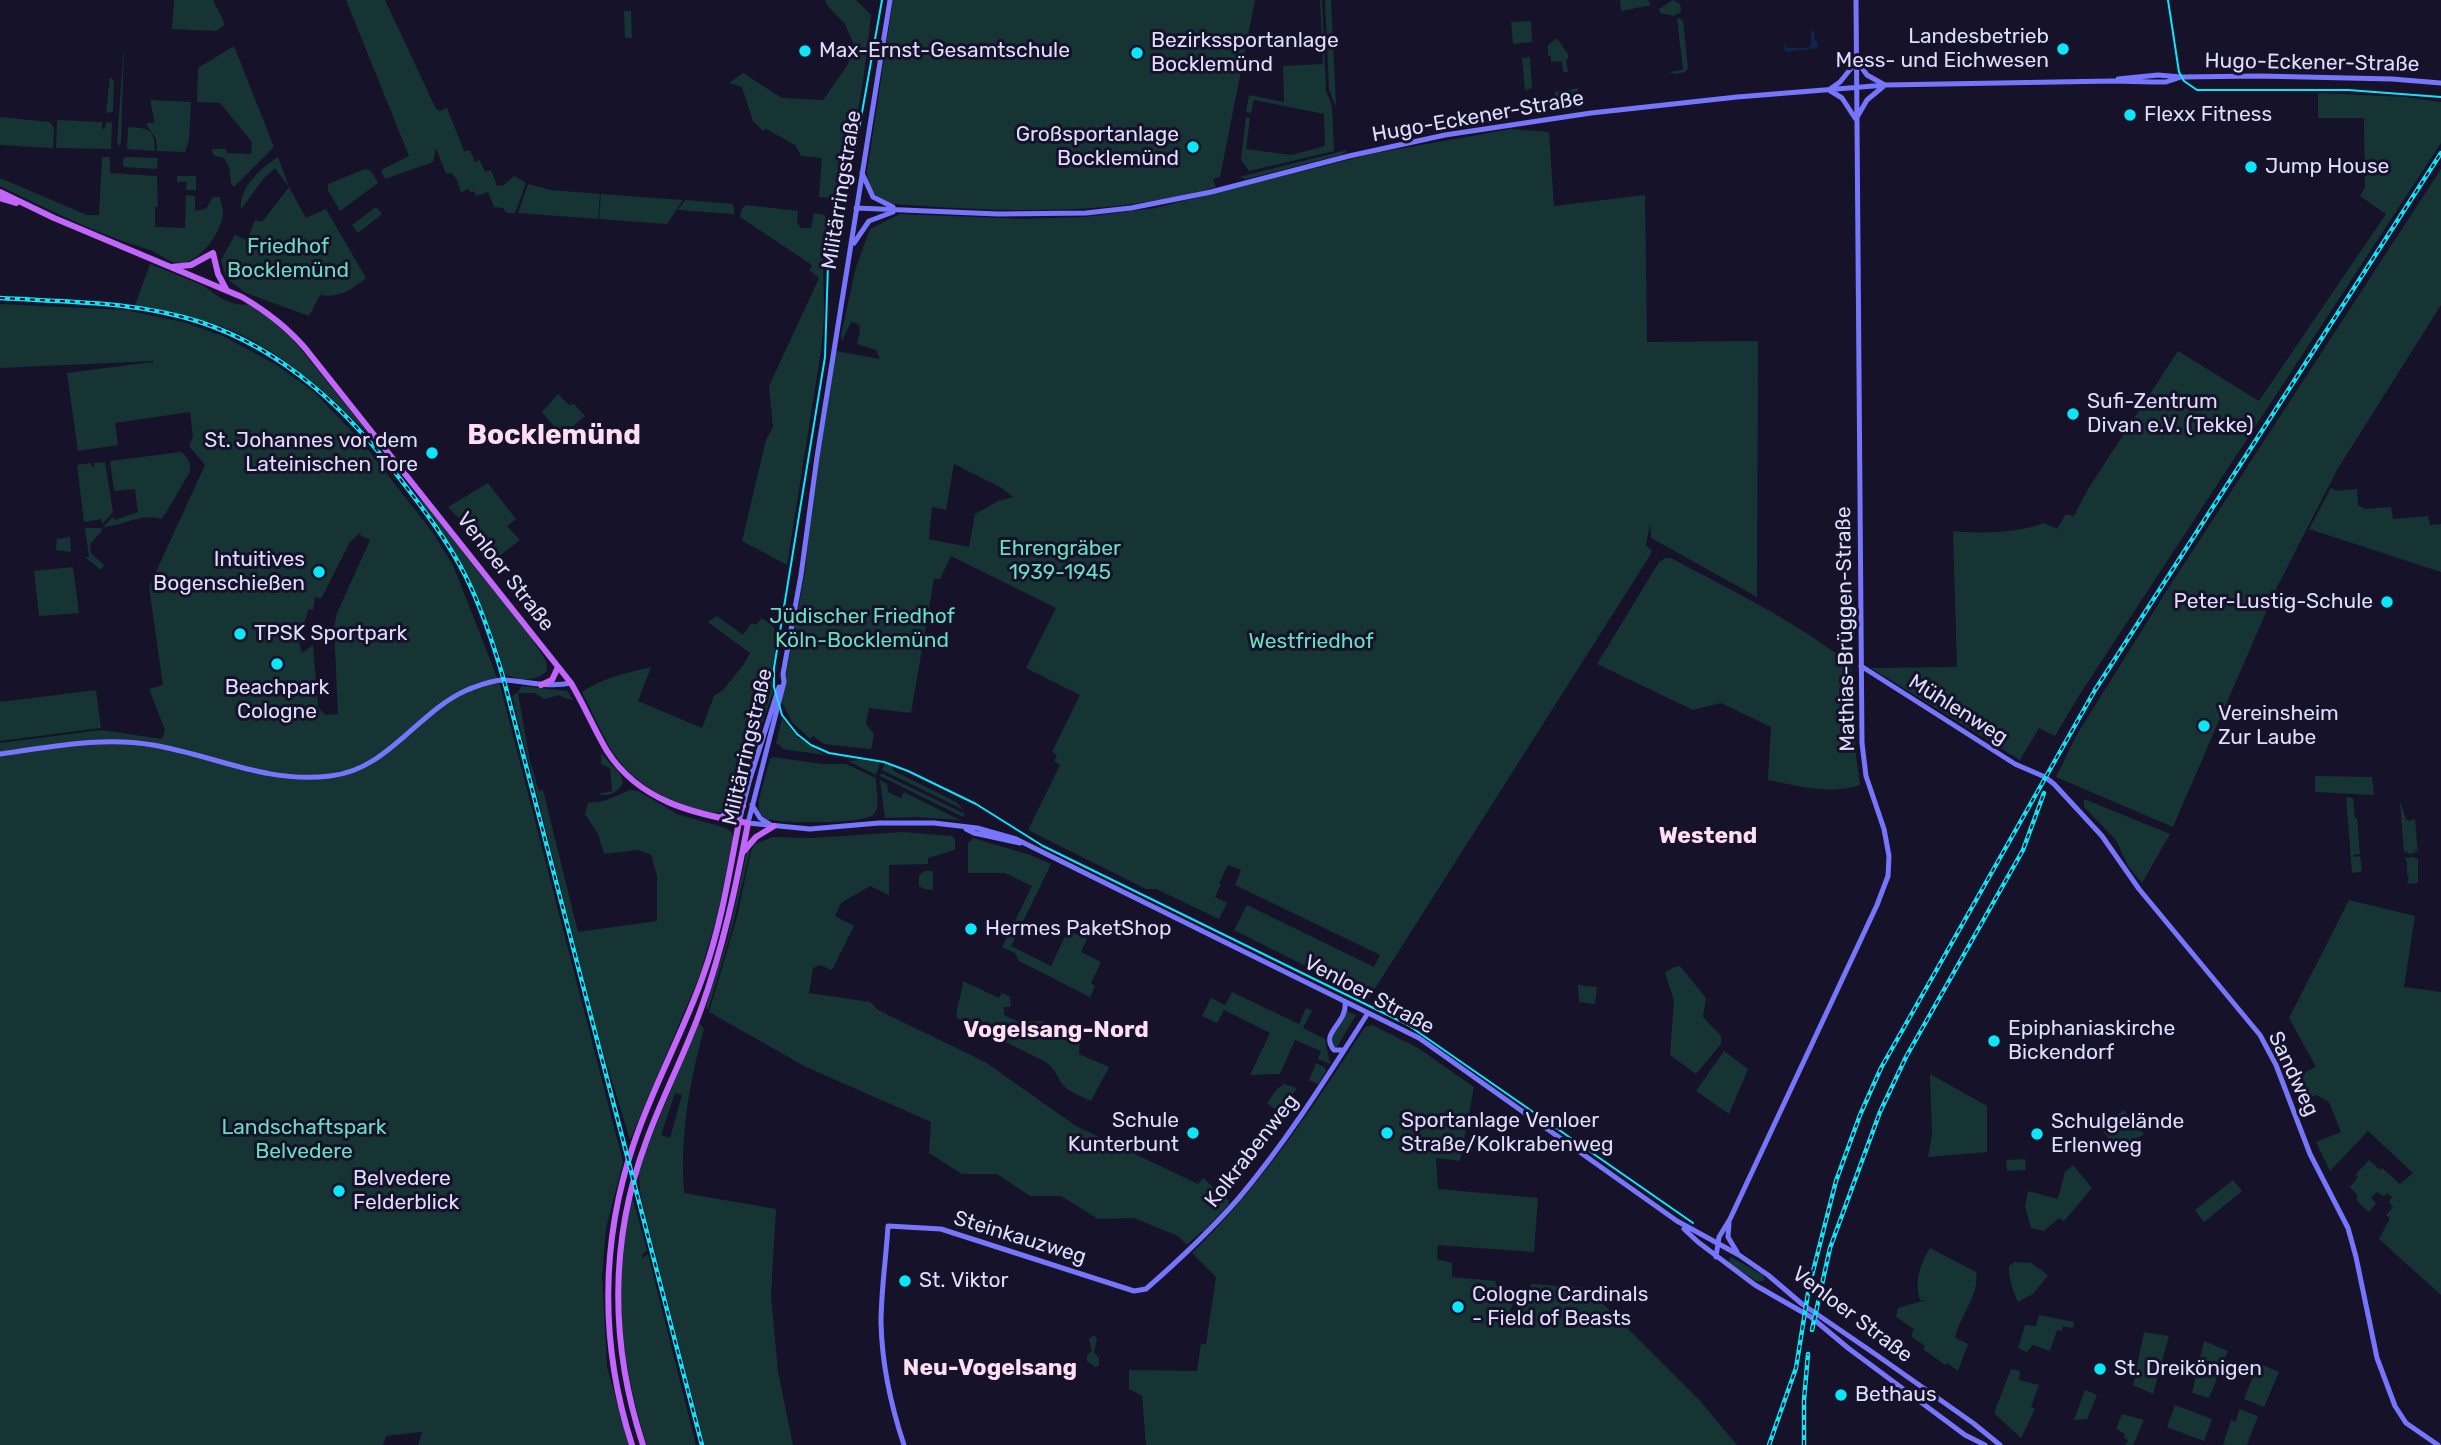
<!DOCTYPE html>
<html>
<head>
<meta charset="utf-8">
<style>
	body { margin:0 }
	canvas { display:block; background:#15122a }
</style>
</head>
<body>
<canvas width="2441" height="1445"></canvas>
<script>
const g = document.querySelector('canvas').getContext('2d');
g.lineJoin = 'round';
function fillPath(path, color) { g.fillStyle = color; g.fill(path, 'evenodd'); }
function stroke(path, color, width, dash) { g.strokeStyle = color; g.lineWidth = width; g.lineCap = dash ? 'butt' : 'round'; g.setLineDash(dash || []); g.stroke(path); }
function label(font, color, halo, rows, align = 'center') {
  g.font = font + ' Rubik,sans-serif'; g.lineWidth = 6; g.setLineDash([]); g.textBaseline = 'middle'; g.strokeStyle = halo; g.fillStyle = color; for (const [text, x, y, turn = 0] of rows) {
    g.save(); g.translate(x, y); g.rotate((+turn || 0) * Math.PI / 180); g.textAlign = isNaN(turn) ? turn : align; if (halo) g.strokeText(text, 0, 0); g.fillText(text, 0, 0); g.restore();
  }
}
fillPath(new Path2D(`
	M174,0H213L225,24L217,31L172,29Z
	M346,0H385L436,109L440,111L447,108L464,151L470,150L475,162L480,160L485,172L491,170L497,186L504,185L514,176L526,183L515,213H507L503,208L494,207L488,192L476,196L474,191L470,193L469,189L461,192L456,178L451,173L446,174L436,148L433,162L385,179L381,170L409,156Z
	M825,0H856L871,15C867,54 854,170 832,198L819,197L822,158L801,156L795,145L766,129L763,131L753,121L742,87L729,83L743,73L782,98L823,100L847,66L854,45L845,24L827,5Z
	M893,0H1255L1220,177L1213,179L1216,187C1108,217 1005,212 894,204C876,199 869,191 867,172Z
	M1320,0H1322L1326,91L1332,106L1334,151L1249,171L1241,160L1246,117L1250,118L1246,149L1291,155L1325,146L1324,114L1254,100L1251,113L1246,112L1249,95L1284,102L1283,66L1323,64Z
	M1325,0H1331L1336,108L1329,89Z
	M1620,0H1648L1651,5L1621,11Z
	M1673,0L1680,4L1681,12L1674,16L1660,13L1659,9Z
	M624,11H631L632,38H625Z
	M1677,18L1683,20L1688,68L1685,72L1676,74L1668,72L1683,70Z
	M1531,21L1532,42L1513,44L1511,22Z
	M1557,38L1569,56L1566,61L1568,72H1563L1562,61L1551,62V56L1548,55V45Z
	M124,45L121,142L119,147L117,142Z
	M234,46L274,147L234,187L231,184L229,167L224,158L213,155L212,149H226L227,153L251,154L252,142L220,103L197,102L198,68Z
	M1530,57L1532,88L1525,91L1522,58Z
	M110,77L114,81L113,112L106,113Z
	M1578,88L1579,97L1562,99L1561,102L1555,100V92Z
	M2318,93L2405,97L2441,102V143L2080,694L2055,736L2039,728L2020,760L1871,668L1957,667L1953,531C1983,534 2016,533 2044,523L2057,529L2066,514L2074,516L2088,489L2178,351L2259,401L2386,214L2360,196L2365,188L2364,118H2318Z
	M151,100L191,102L189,140L185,152L157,151L156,139L147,126V123H154C155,114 150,109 151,100Z
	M0,117L50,122L54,128L53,148L0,145Z
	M57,120L102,122V129L105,128L106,122L112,123L111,149L56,148Z
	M128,127C147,128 155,128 155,151L127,149Z
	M1511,129L1549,132L1554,206L1645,195L1647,342L1758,341L1757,597L1651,538L1650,524L1646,545L1652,551L1649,557L1369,998L1234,930L1247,905L1374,967L1380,955L1235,885L1241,870L1228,865L1219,883L1221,884L1215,897L1227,903L1219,919L1156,889H1146L1028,830L1060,765L1054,761L1057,755L1052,752L1080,695L1026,668L1056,608L951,556L940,579H934L911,713L869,708L866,724L874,734L871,749L824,744L813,736L810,739L792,722L781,701L805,572L811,507L836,351L880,359L876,350L857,344L860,331L859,324L851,322L842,341L841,335L856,267L870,229L900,214L1024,219L1085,217L1155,208L1376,153ZM954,464L1000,487L1013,497L998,501L975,514L969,547L929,539L932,507L946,510Z
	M1347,150L1346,152L1340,155L1246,179L1239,177Z
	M102,157H110V173L157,176L158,207H155V227L185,228L186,195L195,196V211L206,209L213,197H220C221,202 223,209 223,213C222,232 200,262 181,263C168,264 159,252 147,249C96,234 48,209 0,186V178L87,215H99Z
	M126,157L158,158L157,169L125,167L123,165V159Z
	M278,157L289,187L306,218L326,209L366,278C351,290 340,298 320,295L309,316L246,293L226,278L221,260L235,235L247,240L255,220L262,222L289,187L275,168L265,177L241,209C239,187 262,167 278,157Z
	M365,169L371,171L378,183L340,211L328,190V184Z
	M2441,169V305L2337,470L2276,589L2173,827L2056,777L2076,736L2167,590Z
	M177,176H196V190H186L187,182H177Z
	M528,184L551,190L600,194L598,219L518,213Z
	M601,194L683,200L667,224L599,219Z
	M685,200L732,204L734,207V214L678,210Z
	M747,205L798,211L797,223L801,228H811L814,213L824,215L827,219L823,254L824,317L821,351L787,565L742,541L766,440L773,427L769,386L819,278L809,270L812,265L740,217L742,208Z
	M376,207L382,214L358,233L352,225Z
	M150,264L202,285L222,299L235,304L249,305L269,318L290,336L371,436C320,387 269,337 198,319C177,313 156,310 135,305Z
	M0,304L125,310L183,322L223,336L275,364L314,392L362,442L433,533L453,565L500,685L623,1162L606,1228L602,1276L607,1367L629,1445H418L422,1432L386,1436L383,1445H0V743L101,730L162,739L165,730L149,689L163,685L149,587L205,465L189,446L193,436L190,412L115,423L118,445L78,451L67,373L152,362L153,365V361L0,368ZM361,532L360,535L370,540L337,613L334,627L338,714L325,715L318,707L313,645L302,653L299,644L307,613L309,609L313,610L315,597L321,599L350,542Z
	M558,394L569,405L574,404L585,416L562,436L542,412Z
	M181,452C188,457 191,464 190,472L162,519C139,513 127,525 103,527L113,517L115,520L138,512L135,489L114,491L110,461Z
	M105,462L113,512L102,524L101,519L84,522L77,465L91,463L92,467H94V463Z
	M488,483L516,519L507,526L520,540L497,558L448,507Z
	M2331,488L2337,491L2357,489L2358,505L2365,509L2391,507L2393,519L2428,516L2430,525L2441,524V572L2309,529Z
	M417,496L425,503L525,628L546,661L547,671C535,682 518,681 505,674C486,606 459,553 417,496Z
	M85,528H102L101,532L90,544L91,553L104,565L101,570L85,557H89Z
	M70,537L71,552L56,550L57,539Z
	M1665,558H1671C1732,591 1796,621 1851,665L1856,756L1860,785C1831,795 1798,786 1768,780L1771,727L1721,703L1693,710L1597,664L1659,562Z
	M73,567L79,613L39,616L34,571Z
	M717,616L743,635L752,623L756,625L762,618L773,626L777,635L772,670L773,693L754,746L738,802C734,814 723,813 711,812C671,807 629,781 609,746C599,728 591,710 582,692C602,678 627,673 651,667L638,701L702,728L714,696L723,690L744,664L750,653L708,622Z
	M522,686L567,691L573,700L564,698L559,695L545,699L535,693H518L530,761L539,791L543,790L578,932L657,921V876L651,855L638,850L604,854L598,834L585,814L588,803L604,801L630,790L638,791L677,814L726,828L732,832L733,839L717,916L699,977L630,1140L600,1042L512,696L518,692Z
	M96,690L101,728L0,741V702Z
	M782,718L797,737L824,755L783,749L780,745L776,744Z
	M601,753L620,774L623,782C619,793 608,797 597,794L612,791L610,768L601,764Z
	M773,757L823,764H846L876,778C875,787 882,809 873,815C861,824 783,824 768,819C763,817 763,816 759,813V799L770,759Z
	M861,760L880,763L876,775L848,761Z
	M885,763L890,764L894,771L956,802L964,810L882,770Z
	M881,773L965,814L963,817L880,776Z
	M2315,776L2372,777L2374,795L2315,792Z
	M880,780L887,784L888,792L901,798L904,792L960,820L916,817L885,818Z
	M2346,797L2353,798L2355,818H2357L2360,854L2353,855V857L2360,856L2362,870L2360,872L2352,873Z
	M2084,799L2170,834L2142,883L2128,866L2116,840L2084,807Z
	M2400,801L2406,819L2409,821L2415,819L2418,855L2416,849L2415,853L2408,854L2406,851L2404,854Z
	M903,832L952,836L955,839V850L928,858V864L889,865V895L870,886L841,903L835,916L854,926L833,968L831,970L821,965L813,968L809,993L870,1002L878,1010L985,1062L1076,1126L1198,1184L1203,1178L1228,1200L1229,1204L1203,1232H1201L1187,1245L1178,1236L1134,1218L1098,1219L1061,1196H1030L997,1174H962L929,1153L931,1122L804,1066L709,1012L737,917L751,851L755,844L773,837L813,838Z
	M973,838L1030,855L1051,864L1011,946L1051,966L1068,930L1087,939L1081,952L1101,962L1091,983L1095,986L1090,997L1019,961L1015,953L1002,947L1032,886L1005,873H968V843Z
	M751,846L731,932L708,1010L706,1006L728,937L747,851Z
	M2412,857L2418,859V883L2407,884L2409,876L2407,875V863L2405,858Z
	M925,871H933V890L924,889L919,886V875Z
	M2349,900L2415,916L2404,987L2441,992V1295L2379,1239L2390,1218L2386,1215L2393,1207L2389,1202L2392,1197L2387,1193L2384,1196L2377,1192L2371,1198L2376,1203L2369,1212L2356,1200L2358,1196L2350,1187L2358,1177L2356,1174L2369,1160L2380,1170L2382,1168L2400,1184L2413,1173L2368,1131L2330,1171L2316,1142L2341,1132L2329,1102L2316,1095L2302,1101L2292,1079L2316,1067L2289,1018Z
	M1680,966L1706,998L1703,1017L1721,1036V1044L1696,1074L1670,1055L1674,1000L1665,973L1674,967Z
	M963,981L999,998L1002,993L1010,997L1011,1007H1004V1015L1019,1022L1043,1021L1080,1039L1079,1054L1109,1067L1091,1101C1083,1097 1071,1093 1064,1086C1057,1078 1055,1068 1046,1062L957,1018C955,1006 963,994 963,981Z
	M1578,985L1597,987L1595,1004L1579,1002Z
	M1232,992L1299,1024L1306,1008L1312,1011L1303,1028L1325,1039L1330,1064L1318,1059L1321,1051L1295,1040L1280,1074L1250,1075L1270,1033L1224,1010L1217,1023L1202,1016L1211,998L1225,1005Z
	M1347,1011L1356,1015L1337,1047L1333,1046C1330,1030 1344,1025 1347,1011Z
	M699,1023L704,1029C689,1083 680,1136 684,1193L776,1209L771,1295L778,1372L793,1445H705L641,1198L638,1169ZM675,1093L682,1095L670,1138L661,1135Z
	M1372,1025L1418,1048L1474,1087L1460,1161L1436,1158L1438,1189L1538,1198L1534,1252L1438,1245L1437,1259L1452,1263V1277L1496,1281L1495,1285L1500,1286V1291L1516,1292L1514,1302L1509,1313H1522L1531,1284L1594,1288L1602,1301V1303L1701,1402L1737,1445H1146L1142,1396L1129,1389V1370L1197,1371L1201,1344H1206L1216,1277L1192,1253C1260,1187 1314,1106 1365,1027Z
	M1724,1051L1748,1069L1729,1114L1696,1091Z
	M1316,1063L1324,1067L1326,1071L1318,1084L1309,1080Z
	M1930,1074L1987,1106V1152L1928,1157L1932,1134Z
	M1284,1084L1297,1088L1280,1113L1267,1103L1277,1089Z
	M2124,1110L2144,1134L2118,1151L2100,1127Z
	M2025,1159L2026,1170L2007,1171L2006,1160Z
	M2073,1165L2092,1188L2064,1221L2059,1218L2044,1231L2031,1228L2025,1206L2028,1191L2058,1199L2065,1172Z
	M2233,1180L2242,1191L2204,1222L2195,1210Z
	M632,1196L647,1250L642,1255V1258L648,1254L696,1445H647C627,1383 617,1320 622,1255C624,1235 629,1216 632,1196Z
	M1930,1248L1976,1272C1980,1295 1960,1315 1955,1338L1968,1344L1958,1371L1947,1363L1945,1365L1923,1349L1925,1346L1911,1336L1914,1329L1896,1317L1898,1308L1926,1300H1920C1914,1280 1920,1265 1930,1248Z
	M1731,1257L1763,1275L1765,1280L1758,1282L1730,1264L1729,1261Z
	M2015,1262L2031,1263L2048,1275L2033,1294L2018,1302C2012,1290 2009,1279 2009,1266Z
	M2039,1315L2074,1322L2073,1328L2063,1326L2062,1331L2057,1330L2050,1351L2033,1345L2027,1352L2018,1348L2025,1325L2036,1326Z
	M2144,1332L2169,1336L2153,1394L2133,1385Z
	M1094,1335L1097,1338L1094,1352L1099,1358V1366L1095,1367L1087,1361V1355L1092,1351L1089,1339Z
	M2204,1341L2228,1351L2209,1398L2192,1393Z
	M2258,1363L2279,1372L2264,1407L2244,1399Z
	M968,1365H991V1374H968Z
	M2011,1369L2020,1371L2019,1380L2039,1385L2031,1407L2035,1409L2021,1438L1994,1413Z
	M2085,1390L2097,1395L2087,1419L2074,1420Z
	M2175,1405L2212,1419L2204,1441L2167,1427Z
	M2239,1409L2258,1416L2247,1445H2223L2231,1420L2236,1422Z
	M2122,1414L2144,1420L2133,1445H2126L2128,1440L2124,1438L2125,1434L2116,1429Z`), '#153433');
fillPath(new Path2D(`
	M1811,31H1814L1815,40L1818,44L1817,48L1785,52L1784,44L1788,48H1808L1811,45Z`), '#0e264d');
stroke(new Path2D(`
	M890,0L817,457L801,575L783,674L784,682L748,823L810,829L879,823H934L977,828L1016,839L1419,1038L1677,1221L1739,1255L1768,1275L1802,1304L1878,1356L1973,1423L2000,1445
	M1857,61L1867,75L1883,84
	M2118,79L2158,75L2181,77L2260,76L2392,79L2441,83
	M1830,89L1840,82L1857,61
	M1829,90L1842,98L1855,118
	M1856,119L1867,100L1885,85
	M862,173L873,197L893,207
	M856,208L998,214L1086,213L1131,208L1211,192L1349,156L1445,135L1591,113L1737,97L1886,85L2112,81L2153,82H2166L2181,77
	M854,243L869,221L893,212
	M1861,666L2015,764L2045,777L2054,784L2102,836L2139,889L2260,1035L2276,1065L2310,1154L2348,1228L2356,1257L2377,1358L2395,1406L2406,1423L2438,1445
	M0,754C51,747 102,736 153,745C213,755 267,784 330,776C388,770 417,712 467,690C478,686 491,680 503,680C527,681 547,688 571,683
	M752,805L760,818L771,825
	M739,822L749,782L779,687
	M966,829L974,833L1020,843
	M1343,1050H1334C1319,1032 1348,1024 1345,1002
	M1729,1223L1728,1237L1737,1252
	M1684,1229L1698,1242L1755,1285L1811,1317L1848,1348L1965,1435L1985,1445
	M1716,1257L1719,1237L1730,1219L1877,905L1888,876L1889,856L1884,829L1866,776L1862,743L1856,0
	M904,1445C891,1406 882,1365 881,1323C881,1291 886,1259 888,1226L941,1229L1134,1291L1146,1289C1178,1261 1210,1231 1238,1199C1287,1141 1327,1077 1368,1013`), '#7675fc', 5);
stroke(new Path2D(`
	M0,192L54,218L242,297C266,311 286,326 305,348L571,683C584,705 594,729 607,751C639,801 693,814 748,823C736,886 723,948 701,1009C685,1054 662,1097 646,1142C609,1241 610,1345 643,1445
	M0,198L16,203
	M171,267L191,265L213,253L218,274L226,289
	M541,685L552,680L558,667
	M723,816L736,813L743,806
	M743,852L756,837L774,826
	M632,1445C600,1346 600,1242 634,1143C653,1086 683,1033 703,976C721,926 729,874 739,822`), '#c165fb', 6);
stroke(new Path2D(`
	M882,0L858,135L833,226L828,265L825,357L774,668V687L782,715L797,734L811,745L829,753L884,762L908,771L976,804L1043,846L1408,1025L1693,1223
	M2168,0L2179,72L2184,81L2197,90H2348L2441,97`), '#0ce6f9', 2);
const rail = new Path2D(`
	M0,298C67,302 135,301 200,322C285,350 348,411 401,480C425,511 449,543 466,577C482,609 493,643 503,677L702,1445
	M1812,1330L1830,1248L1880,1112L1906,1057L2023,850L2044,793
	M1769,1445L1796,1368L1809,1287L1836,1181L1860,1115L1881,1068L2095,690L2441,153
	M1804,1445V1400L1808,1354`);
stroke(rail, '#0ce6f9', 4.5);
stroke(rail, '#15122a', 2, [5]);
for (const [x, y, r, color] of [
	[2063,49,7,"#0ce6f9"],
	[805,51,7,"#0ce6f9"],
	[1137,53,7,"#0ce6f9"],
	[2130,115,7,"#0ce6f9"],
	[1193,147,7,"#0ce6f9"],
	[2251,167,7,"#0ce6f9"],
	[2073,414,7,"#0ce6f9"],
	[432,453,7,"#0ce6f9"],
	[319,572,7,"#0ce6f9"],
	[2387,602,7,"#0ce6f9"],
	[240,634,7,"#0ce6f9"],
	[277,664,7,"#0ce6f9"],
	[2204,726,7,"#0ce6f9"],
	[971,929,7,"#0ce6f9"],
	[1994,1041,7,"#0ce6f9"],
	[1193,1133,7,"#0ce6f9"],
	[1387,1133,7,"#0ce6f9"],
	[2037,1134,7,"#0ce6f9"],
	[339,1191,7,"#0ce6f9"],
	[905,1281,7,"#0ce6f9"],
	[1458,1307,7,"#0ce6f9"],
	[2100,1369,7,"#0ce6f9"],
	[1841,1395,7,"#0ce6f9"]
]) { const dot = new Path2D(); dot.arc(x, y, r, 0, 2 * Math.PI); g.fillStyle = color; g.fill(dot); stroke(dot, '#15122a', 2.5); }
label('21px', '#dfdcfe', '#15122a', [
	["Landesbetrieb",2049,37,"right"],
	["Mess- und Eichwesen",2049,61,"right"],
	["Bezirkssportanlage",1151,41],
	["Bocklemünd",1151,65],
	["Max-Ernst-Gesamtschule",819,51],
	["Flexx Fitness",2144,115],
	["Großsportanlage",1179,135,"right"],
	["Bocklemünd",1179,159,"right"],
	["Jump House",2265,167],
	["Sufi-Zentrum",2087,402],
	["Divan e.V. (Tekke)",2087,426],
	["St. Johannes vor dem",418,441,"right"],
	["Lateinischen Tore",418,465,"right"],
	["Intuitives",305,560,"right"],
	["Bogenschießen",305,584,"right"],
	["Peter-Lustig-Schule",2373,602,"right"],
	["TPSK Sportpark",254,634],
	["Beachpark",277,688,"center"],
	["Cologne",277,712,"center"],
	["Vereinsheim",2218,714],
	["Zur Laube",2218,738],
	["Hermes PaketShop",985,929],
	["Epiphaniaskirche",2008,1029],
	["Bickendorf",2008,1053],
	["Schule",1179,1121,"right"],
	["Kunterbunt",1179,1145,"right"],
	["Sportanlage Venloer",1401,1121],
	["Straße/Kolkrabenweg",1401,1145],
	["Schulgelände",2051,1122],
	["Erlenweg",2051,1146],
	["Belvedere",353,1179],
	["Felderblick",353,1203],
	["St. Viktor",919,1281],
	["Cologne Cardinals",1472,1295],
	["- Field of Beasts",1472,1319],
	["St. Dreikönigen",2114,1369],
	["Bethaus",1855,1395]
], 'left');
label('21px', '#dfdcfe', '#15122a', [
	["Hugo-Eckener-Straße",2312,63,1],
	["Hugo-Eckener-Straße",1478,117,-10],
	["Militärringstraße",842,190,-81],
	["Venloer Straße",505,572,52],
	["Mathias-Brüggen-Straße",1846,629,-91],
	["Mühlenweg",1958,710,32],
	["Militärringstraße",748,747,-77],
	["Venloer Straße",1369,995,28],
	["Sandweg",2293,1074,65],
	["Kolkrabenweg",1252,1151,-52],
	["Steinkauzweg",1020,1238,17],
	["Venloer Straße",1852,1315,37]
]);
label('21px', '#68debf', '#15122a', [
	["Friedhof",288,247],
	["Bocklemünd",288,271],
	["Ehrengräber",1060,549],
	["1939-1945",1060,573],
	["Jüdischer Friedhof",862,617],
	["Köln-Bocklemünd",862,641],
	["Westfriedhof",1311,642],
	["Landschaftspark",304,1128],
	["Belvedere",304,1152]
]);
label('bold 23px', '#fedef3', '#15122a', [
	["Westend",1708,836],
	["Vogelsang-Nord",1056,1030],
	["Neu-Vogelsang",990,1368]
]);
label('bold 28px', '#fedef3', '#15122a', [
	["Bocklemünd",554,436]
]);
</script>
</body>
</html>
